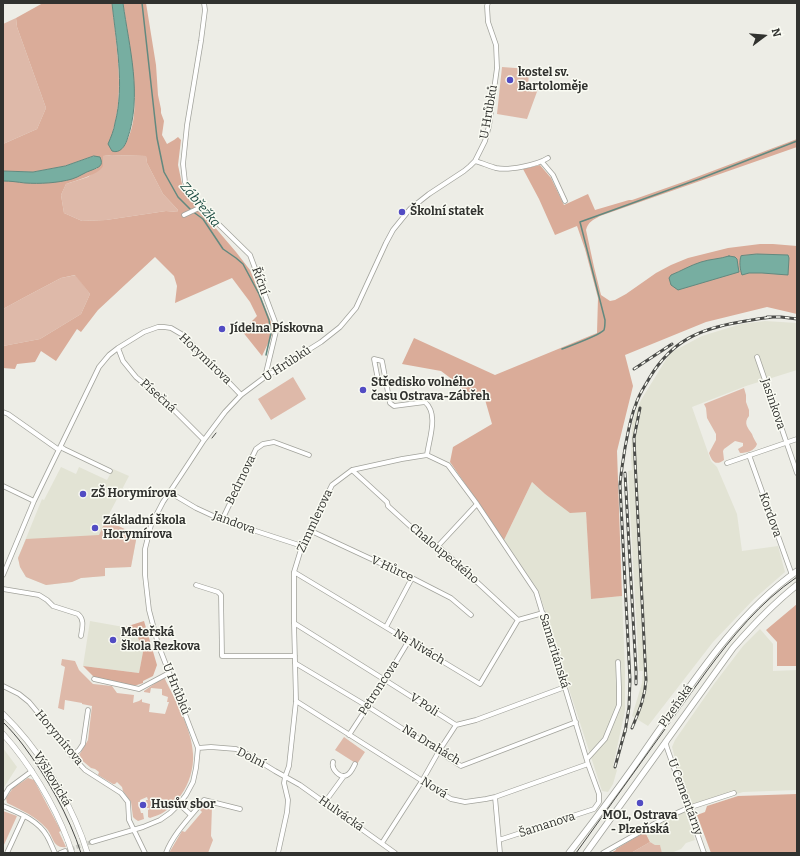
<!DOCTYPE html>
<html>
<head>
<meta charset="utf-8">
<style>
	body { margin:0 }
	#map { position:relative; width:800px; height:856px; overflow:hidden; background:#edede6; font-family:Bitter,serif }
	canvas { display:block }
	.frame { position:absolute; inset:0; border:4px solid #31322f; pointer-events:none }
	.north { position:absolute; left:744px; top:16px; width:40px; height:40px; -webkit-text-stroke:3px #fafbf3; paint-order:stroke; rotate:74deg; font-size:11px; font-weight:700; line-height:16px; text-align:center; color:#31322f }
	.north::after { content:''; display:block; margin:auto; width:14px; height:18px; background:#31322f; clip-path:polygon(50% 0,100% 100%,50% 72%,0 100%) }
</style>
</head>
<body>
<div id="map">
<canvas width="800" height="856"></canvas>
<div class="frame"></div>
<div class="north">N</div>
</div>
<script>
const g = document.querySelector('canvas').getContext('2d');
g.lineJoin = 'round';
function fillPath(path, color) { g.fillStyle = color; g.fill(path, 'evenodd'); }
function stroke(path, color, width, dash) { g.strokeStyle = color; g.lineWidth = width; g.lineCap = dash ? 'butt' : 'round'; g.setLineDash(dash || []); g.stroke(path); }
function label(font, color, halo, rows, align = 'center') {
  g.font = font + ' Bitter,serif'; g.lineWidth = 3; g.setLineDash([]); g.textBaseline = 'middle'; g.strokeStyle = halo; g.fillStyle = color; for (const [text, x, y, turn = 0] of rows) {
    g.save(); g.translate(x, y); g.rotate((+turn || 0) * Math.PI / 180); g.textAlign = isNaN(turn) ? turn : align; if (halo) g.strokeText(text, 0, 0); g.fillText(text, 0, 0); g.restore();
  }
}
fillPath(new Path2D(`
	M765,321L797,323V370L746,386L692,407L711,461L717,467L737,514L742,551L778,546L785,572L754,599L713,642L648,726L632,716L642,683L643,671H639L628,471L632,470L631,459L632,423L641,400L670,353L702,336L741,324Z
	M61,467L76,474L79,467L107,480L113,469L129,476L106,520L137,535L131,567L105,568V576L81,578L72,582L46,585L26,577L20,567L18,558L42,499L44,500Z
	M532,482L545,494L586,511L591,599L622,596L625,670V711L613,766L617,770L613,784L608,792L602,791L569,689L548,619L538,590L504,540Z
	M90,621L135,629L143,652L139,673L83,666Z
	M760,629L773,644V671L797,670V790L743,792L688,808L672,747L675,740L714,684L743,646Z
	M3,748L17,767L3,789Z
	M685,811L695,840L686,843L681,849L671,853H662L660,846L655,845L651,843L645,832L667,820Z`), '#e2e3d4');
fillPath(new Path2D(`
	M16,18L17,27L46,108L37,129L3,144V24Z
	M502,67L529,69L528,90L538,89L527,119L497,114Z
	M112,155L146,156L147,163L163,194L178,210L177,212L166,211L106,220L82,221L64,213L61,195L66,184L88,177L103,165V156Z
	M76,275L90,294L81,314L40,339L3,346V309L25,297L61,278Z
	M293,377L306,399L271,420L258,399Z
	M744,388L746,395V402L749,410V416C743,423 748,428 752,434C753,437 755,441 757,444C755,451 746,453 740,453L738,449L743,446V443L735,441L724,449L723,451L724,460C716,466 712,462 709,453L716,440V434L707,418L706,408L704,404Z
	M106,520L137,535L131,567L105,568V576L81,578L72,582L46,585L26,577L20,567L18,558L26,539L99,535Z
	M62,659L75,661L79,670L93,684L112,686L117,693L134,695L133,703L139,701L142,699V702L150,704L149,712L165,714L169,702H167L168,697L162,695V689L151,688L150,693L144,692V691L164,677C175,700 192,729 193,754C194,768 189,784 181,795C176,801 171,808 164,812C160,815 154,816 150,818L148,817V810L150,809L149,808H147L146,800H148L147,797L140,800V802H138L141,813H143L144,819L138,821L135,819L133,817L131,802L123,791L122,787L117,782L115,784H113L98,775L99,772L95,769L91,768L78,757L88,740L92,706L82,704V703L65,700L64,710L58,708L65,667L61,665Z
	M344,737L365,752L357,764L335,750Z
	M28,778L34,780L61,831L59,832L66,847C53,849 53,836 47,829C36,816 21,810 7,803L6,798L13,788Z
	M204,804L212,806L211,836L213,840L208,853H169L182,831L185,832L202,812L200,810Z
	M3,811L17,816L3,847Z
	M650,842L655,845H660L662,853H631Z`), '#deb9a9');
fillPath(new Path2D(`
	M43,3H112C116,46 125,89 113,131L122,149C141,124 134,84 130,55C128,38 126,20 123,3H146L156,65L158,95L161,109V113L164,121L162,135L167,144L174,140L178,137L181,140L178,165L182,184L190,198L236,252L250,270L271,322L272,335L262,356L242,331L257,316L250,302L232,278L175,303L177,286L174,276L155,257L98,310L81,332L77,329L56,361L41,351L35,362L17,364L15,369L3,368V346L40,339L81,314L90,294L75,275L61,278L25,297L3,309V181H14L25,183L87,172L92,169H97L94,156L65,166L33,172L3,171V144L37,129L46,108L17,27L16,18ZM112,155L146,156L147,163L163,194L178,210L177,212L166,211L106,220L82,221L64,213L61,195L66,184C74,181 99,175 103,166C103,163 103,159 103,156Z
	M797,139V147L600,216C593,220 588,222 586,230L594,267L601,295L610,301L615,300L626,294L656,273L671,265L688,258L728,248L760,244H773L797,246V314L767,307L706,322L625,355L633,386L617,451L622,596L591,599L586,512L570,513L545,494L532,482L504,540L450,462L453,447L492,424L484,396L467,400L461,386L441,371L402,364L414,338L495,375L597,333L598,298L585,249L577,226L555,235L539,199L523,169L540,165L551,178L564,205L588,194L595,210L629,200H632L635,199L686,181Z
	M797,604V666H777V642L766,630Z
	M144,621L157,665L153,676L143,681V683L134,686L94,677L83,666L139,673L143,652L135,629L125,627Z
	M797,794V853H711L697,815L705,812L707,806L738,796Z
	M645,832L650,842L631,853H611L616,850V849Z`), '#daac99');
const water = new Path2D(`
	M112,3H123C129,47 143,96 127,140C125,146 120,154 112,151L108,144C111,137 114,130 115,123C125,85 116,42 112,3Z
	M94,156L100,157C104,166 99,167 92,170C85,172 79,177 72,179C58,183 40,184 25,183C17,182 11,181 3,181V171L33,172L65,166Z
	M757,254L788,255L789,258L788,275L762,273H749L742,275C740,270 739,261 741,256Z
	M729,256L735,257L737,259L738,266L739,272L678,290L671,285L669,278L671,275C681,271 691,265 701,262C710,259 720,259 729,256Z`);
fillPath(water, '#77aea1');
stroke(water, '#62897f', 1);
stroke(new Path2D(`
	M142,3L157,138L164,172L178,197L192,211L203,219L223,249L236,258L243,264L259,294L269,320L271,333L266,355
	M562,349C570,346 600,335 604,330C605,327 605,323 605,320L580,222L699,179L797,141`), '#62897f', 1.5);
stroke(new Path2D(`
	M65,851L92,842`), '#c7c8c1', 4, [4, 2]);
const minor = new Path2D(`
	M475,161C482,163 489,166 496,168C508,171 537,165 548,158
	M542,162L553,175L565,201
	M199,208L185,182L183,164L187,125L201,41L205,10L204,3
	M184,215L199,208H202L250,255L277,327L265,377
	M118,348L123,361L136,377L164,400L204,440
	M757,357L797,473
	M385,379L378,380L374,359L382,361L390,403L394,406L425,402C439,414 429,439 427,455
	M3,412L8,414L59,450
	M61,447L64,449L110,471
	M749,455L792,575
	M727,463L797,439
	M352,470L387,502L388,506L432,546H438L518,620L543,613
	M3,486L34,501
	M169,492L196,508L222,520L302,546
	M222,520L256,449L263,444L274,442L309,455
	M309,530L412,578L451,598L471,615
	M438,546L477,504
	M294,572C356,609 418,647 480,684L518,620
	M3,575L34,501L99,367L109,355L118,348L144,332L158,327H164L171,328L183,335L241,395
	M196,585L218,592L221,595L222,656H295
	M3,589L39,595L47,600L53,606L78,614C85,620 82,628 81,636
	M294,623L385,680L456,725L476,720L565,687
	M386,627L412,578
	M295,663L367,706L461,766L576,722
	M94,679L139,689L169,673
	M3,686L19,694L29,702L44,720L72,756L85,770L121,793L128,802L129,820L145,853
	M296,701L451,799L465,802L486,799L495,797L588,764
	M349,735L385,680L408,642
	M667,740L666,744L667,748L704,853
	M198,748L211,747L236,749L249,755L275,771L300,785L395,853
	M72,756L79,750L83,744L88,710
	M587,759L605,739L619,705V687L618,662
	M333,762C331,769 340,779 347,775C351,773 353,768 355,764
	M495,797L500,853
	M3,798L9,788L32,771
	M325,802L344,776
	M179,804L191,815
	M3,806C19,813 38,820 47,836C50,841 52,847 55,853
	M92,842L143,827L160,820L170,813L179,804L186,795L193,782L196,768L198,748L158,644L149,610L145,575V549L151,525L163,502L181,475L204,440L225,412L241,395L265,377L321,342L340,327L356,308L386,243L393,230L410,209L429,194L464,171L470,166L475,161L485,141L489,126L497,68L496,45L488,22L487,6L488,3
	M382,843L422,781L439,751L456,725
	M7,853L24,816
	M60,853L65,851
	M166,853C173,834 191,816 204,800L240,809
	M278,853L287,812L288,800L284,783L285,777L289,766L296,701L294,623V572L302,546L332,485L352,470L402,459L427,455L448,465L477,504L536,592L588,764L599,794V802L594,809L499,840
	M603,853L663,819L688,808L734,793`);
const tertiary = new Path2D(`
	M3,714C37,747 65,792 82,837
	M3,734C30,764 54,804 68,841`);
const secondary = new Path2D(`
	M569,853C597,817 624,781 650,743C693,682 735,615 797,571
	M586,853L733,648C753,625 773,604 797,585`);
stroke(minor, '#a2a39c', 5.5);
stroke(tertiary, '#a2a39c', 6);
stroke(secondary, '#a2a39c', 7);
stroke(minor, '#fff', 4);
stroke(tertiary, '#fff', 5);
stroke(secondary, '#fff', 5.5);
stroke(new Path2D(`
	M212,438L216,433
	M3,722C10,729 17,737 23,745C47,777 69,816 81,853
	M576,853L706,672C732,637 760,602 797,577`), '#4a4b48', 1);
const rail = new Path2D(`
	M767,317H781L797,319
	M634,369L672,344
	M625,473L636,671V684
	M632,728C639,711 645,698 646,680L635,460L634,438L640,408
	M625,732L629,707L630,680L620,485C621,472 623,461 625,448C628,433 630,418 636,404C639,394 645,386 650,377C672,341 699,329 740,322C751,320 762,318 773,317
	M615,767L626,727`);
stroke(rail, '#4a4b48', 3);
stroke(rail, '#fafbf3', 1.5, [4.5]);
const tertiaryBridge = new Path2D(`
	M82,837L87,852
	M68,841L72,853`);
stroke(tertiaryBridge, '#a2a39c', 6, []);
stroke(tertiaryBridge, '#fff', 5);
for (const [x, y, r, color] of [
	[510,80,4,"#524cc3"],
	[402,212,4,"#524cc3"],
	[222,329,4,"#524cc3"],
	[363,390,4,"#524cc3"],
	[83,494,4,"#524cc3"],
	[95,528,4,"#524cc3"],
	[113,640,4,"#524cc3"],
	[640,803,4,"#524cc3"],
	[143,805,4,"#524cc3"]
]) { const dot = new Path2D(); dot.arc(x, y, r, 0, 2 * Math.PI); g.fillStyle = color; g.fill(dot); stroke(dot, '#fafbf3', 1.5); }
label('bold 12px', '#31322f', '#fafbf3', [
	["kostel sv.",518,73],
	["Bartoloměje",518,87],
	["Školní statek",410,212],
	["Jídelna Pískovna",230,329],
	["Středisko volného",371,383],
	["času Ostrava-Zábřeh",371,397],
	["ZŠ Horymírova",91,494],
	["Základní škola",103,521],
	["Horymírova",103,535],
	["Mateřská",121,633],
	["škola Rezkova",121,647],
	["Husův sbor",151,805],
	["MOL, Ostrava",640,816,"center"],
	["- Plzeňská",640,830,"center"]
], 'left');
label('12px', '#31322f', '#fafbf3', [
	["U Hrůbků",489,112,-80],
	["Říční",260,281,70],
	["Horymírova",205,359,44],
	["U Hrůbků",287,364,-33],
	["Písečná",158,396,42],
	["Jasinkova",773,404,71],
	["Bedrnova",241,480,-64],
	["Kordova",770,515,70],
	["Zimmlerova",315,521,-65],
	["Jandova",234,523,20],
	["Chaloupeckého",444,554,40],
	["V Hůrce",392,569,25],
	["Na Nivách",419,647,31],
	["Samaritánská",554,651,73],
	["Petroncova",379,688,-57],
	["U Hrůbků",176,689,68],
	["V Poli",424,705,33],
	["Plzeňská",676,706,-55],
	["Horymírova",59,738,50],
	["Na Drahách",431,745,31],
	["Dolní",251,758,27],
	["Výškovická",52,779,59],
	["Nová",434,788,32],
	["U Cementárny",685,797,70],
	["Hulvácká",341,814,35],
	["Šamanova",547,825,-18]
]);
label('italic 13px', '#13443b', '#fafbf3', [
	["Zábřežka",200,205,50]
]);
</script>
</body>
</html>
